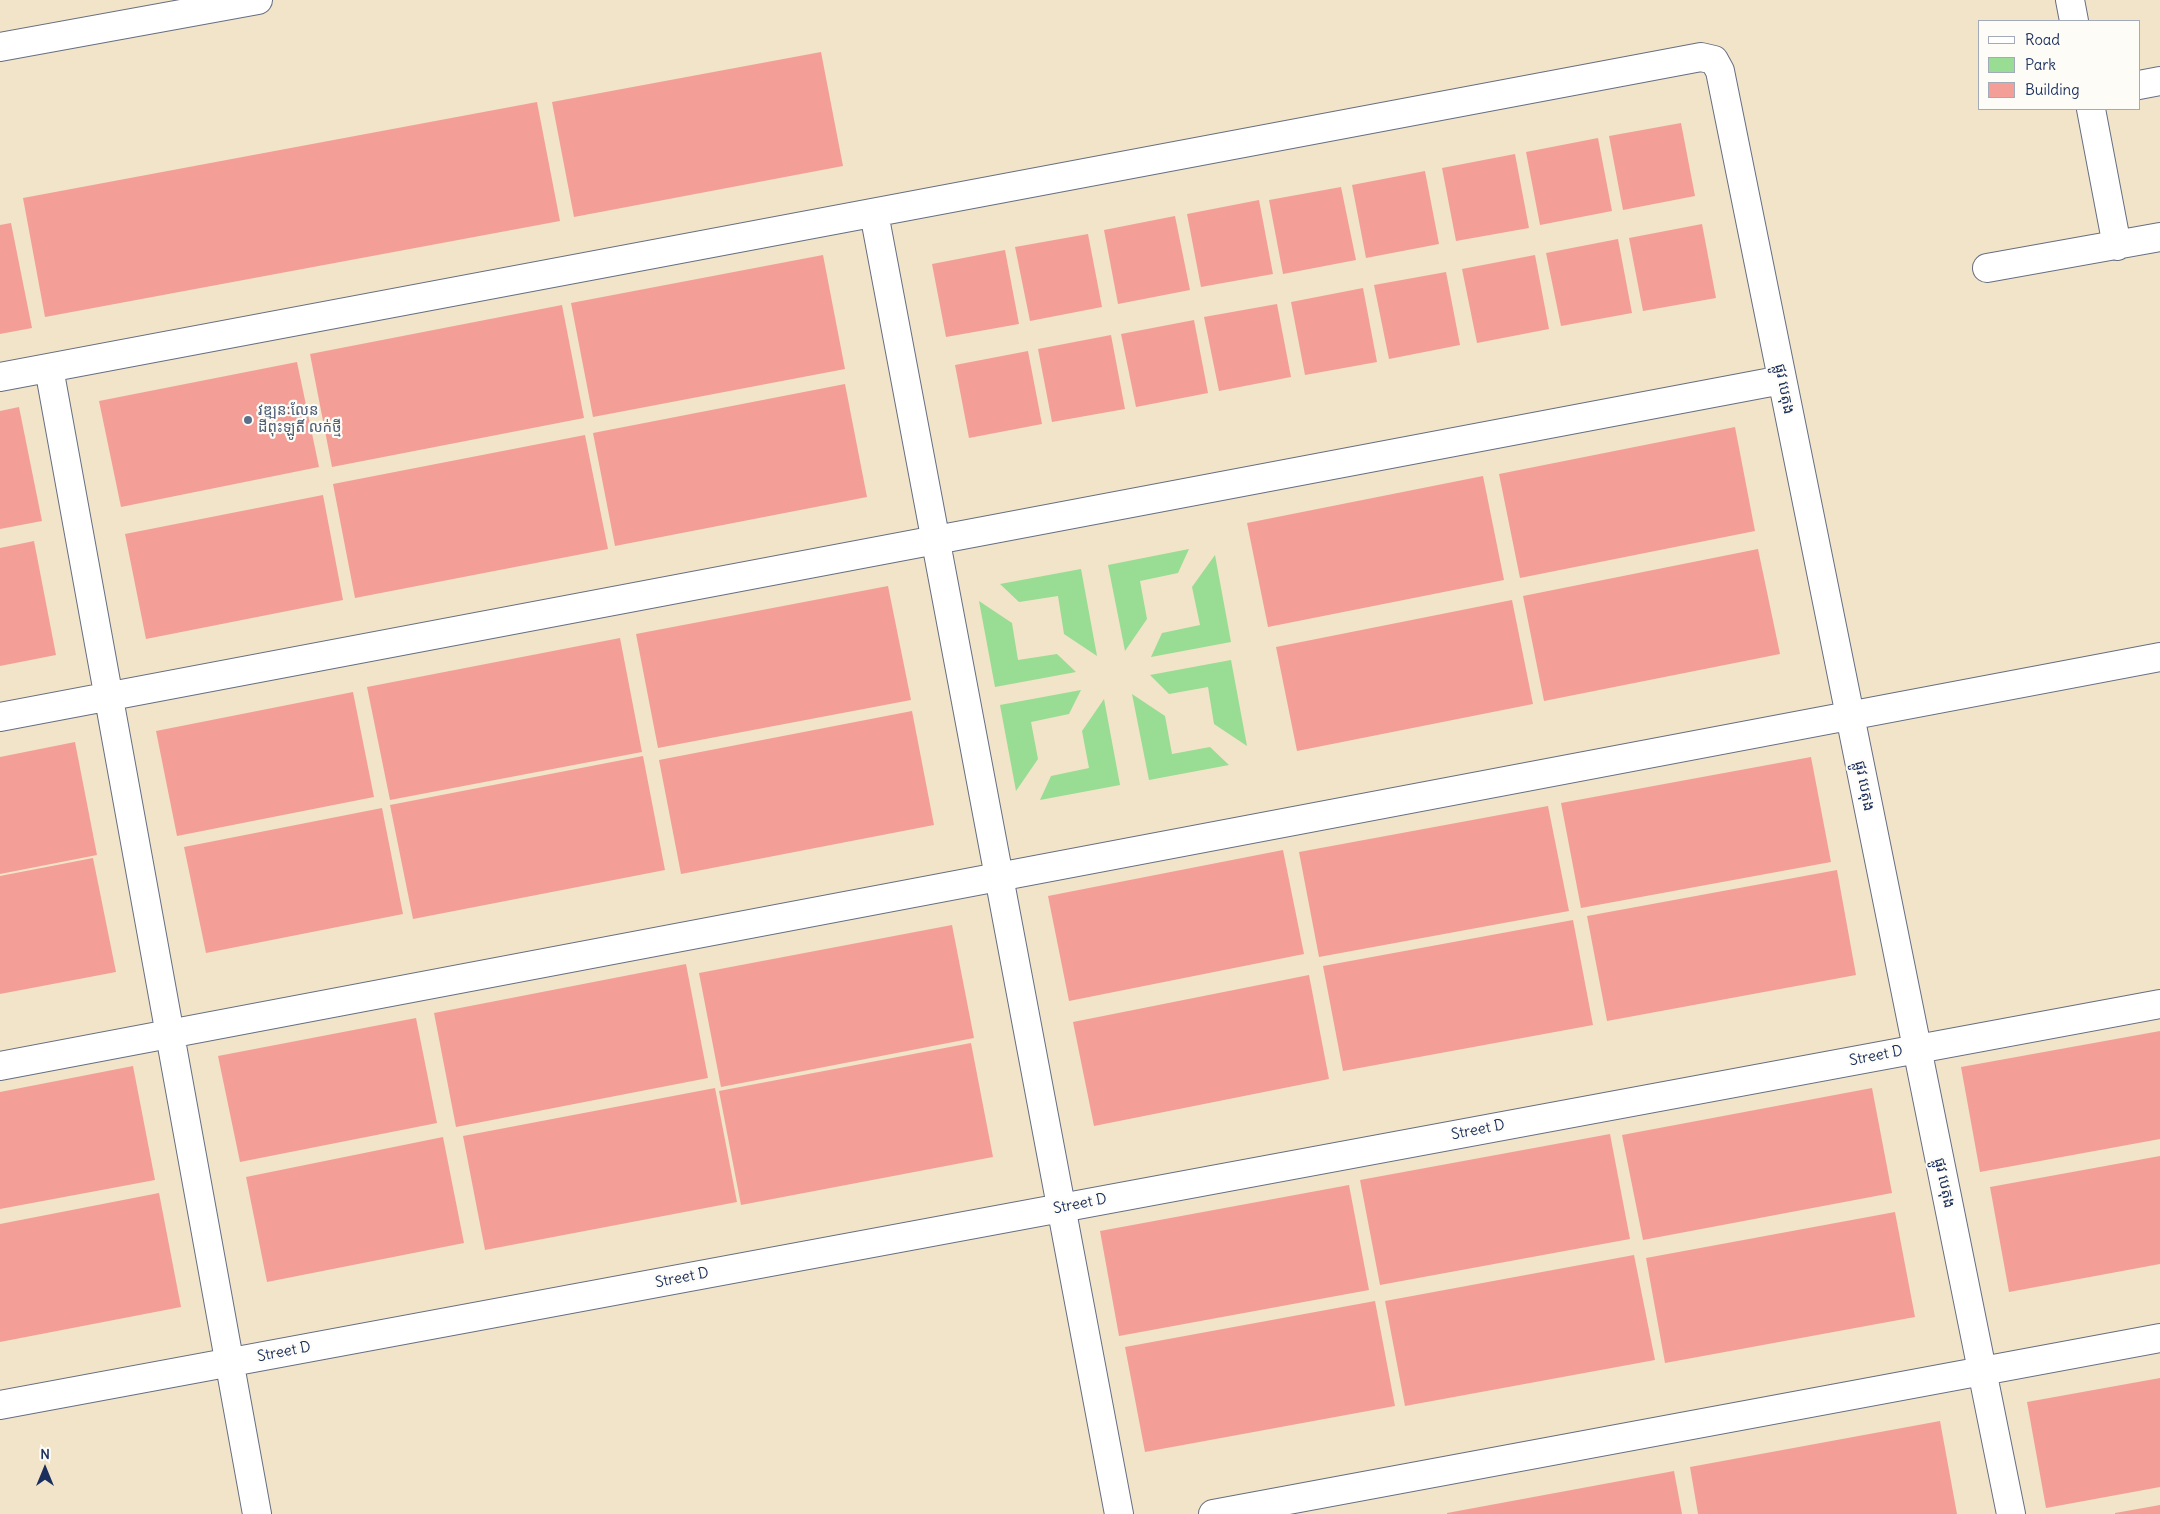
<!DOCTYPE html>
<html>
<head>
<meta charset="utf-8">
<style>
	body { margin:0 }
	#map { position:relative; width:2160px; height:1514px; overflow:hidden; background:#f2e4c8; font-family:Delius,sans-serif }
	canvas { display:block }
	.legend { position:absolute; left:1978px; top:20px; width:162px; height:90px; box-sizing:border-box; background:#fdfcf7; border:1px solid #a3aaba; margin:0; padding:6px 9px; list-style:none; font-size:15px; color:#1b2f5e }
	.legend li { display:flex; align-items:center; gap:10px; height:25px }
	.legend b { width:25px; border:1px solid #a3aaba }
	.north { position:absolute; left:20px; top:1444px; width:50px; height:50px; -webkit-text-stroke:4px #fdfcf7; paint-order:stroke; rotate:0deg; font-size:14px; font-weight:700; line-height:20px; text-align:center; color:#1b2f5e }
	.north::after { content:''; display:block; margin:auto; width:18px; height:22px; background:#1b2f5e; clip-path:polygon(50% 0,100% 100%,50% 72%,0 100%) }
</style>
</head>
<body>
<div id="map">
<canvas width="2160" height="1514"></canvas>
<ul class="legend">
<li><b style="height:6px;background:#fff"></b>Road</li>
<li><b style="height:14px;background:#99dc93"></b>Park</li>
<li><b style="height:14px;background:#f39f97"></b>Building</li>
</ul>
<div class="north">N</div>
</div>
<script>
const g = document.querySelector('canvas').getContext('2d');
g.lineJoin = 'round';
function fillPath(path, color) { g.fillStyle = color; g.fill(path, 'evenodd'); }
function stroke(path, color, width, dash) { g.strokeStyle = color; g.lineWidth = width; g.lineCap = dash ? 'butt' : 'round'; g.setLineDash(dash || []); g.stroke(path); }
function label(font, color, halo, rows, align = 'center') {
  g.font = font + ' Delius,"Noto Sans Khmer",sans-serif'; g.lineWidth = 4.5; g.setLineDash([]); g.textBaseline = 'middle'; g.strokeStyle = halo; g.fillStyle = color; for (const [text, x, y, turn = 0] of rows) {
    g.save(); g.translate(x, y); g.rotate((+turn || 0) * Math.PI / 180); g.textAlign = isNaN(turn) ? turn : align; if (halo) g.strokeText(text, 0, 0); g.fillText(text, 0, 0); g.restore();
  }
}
fillPath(new Path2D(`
	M1189,549L1178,573L1140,581L1147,619L1125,651L1108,565Z
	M1215,555L1231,642L1151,657L1162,633L1200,625L1192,587Z
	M1081,569L1097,656L1064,634L1058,596L1019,602L1000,584Z
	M979,601L1012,623L1018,660L1057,654L1076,672L995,687Z
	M1231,660L1247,746L1214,724L1208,687L1169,694L1150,675Z
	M1081,690L1069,714L1031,722L1038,759L1016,791L1000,705Z
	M1132,694L1165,716L1172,754L1210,747L1229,765L1149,780Z
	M1104,699L1120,785L1040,800L1051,776L1089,768L1082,731Z`), '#99dc93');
fillPath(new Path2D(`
	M821,52L843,166L574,217L552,102Z
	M537,102L560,221L45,317L23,198Z
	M1681,123L1695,196L1623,210L1609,136Z
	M1598,138L1612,211L1540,225L1526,152Z
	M1515,154L1529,228L1456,241L1442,168Z
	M1425,171L1439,244L1366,258L1352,185Z
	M1341,187L1356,260L1283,274L1269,200Z
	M1259,200L1273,274L1201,287L1187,214Z
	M1175,216L1190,290L1118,304L1104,230Z
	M11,223L32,328L0,334V225Z
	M1702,224L1716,298L1643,311L1629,238Z
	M1088,234L1102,307L1030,321L1015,247Z
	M1618,239L1632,313L1561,326L1546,253Z
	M1005,250L1019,324L946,337L932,264Z
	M823,255L845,369L593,417L571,303Z
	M1535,255L1549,329L1477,343L1462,269Z
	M1446,272L1460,345L1389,359L1374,285Z
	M1363,288L1377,362L1305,375L1291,302Z
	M1277,304L1291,377L1219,391L1204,317Z
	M562,305L584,418L332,467L310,354Z
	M1194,320L1208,393L1136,407L1121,334Z
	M1111,335L1125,409L1052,422L1038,349Z
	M1028,351L1042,424L969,438L955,365Z
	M297,362L319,467L121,507L99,401Z
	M845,384L867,497L615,546L593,433Z
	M19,407L42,521L0,529V411Z
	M1735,427L1755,531L1520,578L1499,474Z
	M585,435L608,549L355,598L333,484Z
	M1483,476L1504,580L1268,627L1247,523Z
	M323,495L343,600L146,639L125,534Z
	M34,541L56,655L0,666V548Z
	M1758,549L1780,654L1544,701L1523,596Z
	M888,586L911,700L658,748L636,634Z
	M1512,600L1533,704L1297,751L1276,647Z
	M620,638L642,752L390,800L367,687Z
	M353,692L374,797L177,836L156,731Z
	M912,711L934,825L681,874L659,760Z
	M75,742L97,855L0,874V757Z
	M643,756L665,870L413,919L390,805Z
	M1811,757L1831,862L1581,908L1561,803Z
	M1548,806L1569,911L1319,957L1299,852Z
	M382,808L403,914L206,953L184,847Z
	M1283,850L1304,954L1069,1001L1048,896Z
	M93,858L116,972L0,994V876Z
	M1837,870L1856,975L1607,1021L1587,916Z
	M1573,920L1593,1025L1343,1071L1323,966Z
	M952,925L974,1038L721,1087L699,973Z
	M686,964L708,1078L456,1127L434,1013Z
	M1309,975L1329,1079L1094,1126L1073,1022Z
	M416,1018L437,1123L240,1162L218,1056Z
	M2160,1031V1139L1980,1172L1961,1067Z
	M971,1043L993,1157L741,1205L719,1091Z
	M133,1066L155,1180L0,1209V1092Z
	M715,1088L737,1202L485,1250L463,1136Z
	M1872,1088L1892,1193L1643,1240L1622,1135Z
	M1610,1134L1630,1239L1380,1285L1360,1180Z
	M443,1137L464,1243L267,1282L246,1177Z
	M2160,1156V1264L2009,1292L1990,1187Z
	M1349,1185L1369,1290L1119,1336L1100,1231Z
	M159,1193L181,1307L0,1342V1224Z
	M1895,1212L1915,1317L1665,1363L1646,1258Z
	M1634,1255L1655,1360L1405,1406L1385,1301Z
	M1375,1301L1395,1406L1145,1452L1125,1347Z
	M2160,1378V1487L2046,1508L2027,1402Z
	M1940,1421L1957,1514H1698L1690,1467Z
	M1674,1471L1682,1514H1447V1513Z
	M2160,1505V1514H2115V1513Z`), '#f39f97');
const minor = new Path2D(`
	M2070,0L2074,21
	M0,47L258,0
	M2139,85L2160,81
	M2091,109L2117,246
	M874,213L1119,1514
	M1987,268L2160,237
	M49,368L257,1514
	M0,377L1701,57L1714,60L1720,71L2011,1514
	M0,717L1782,380
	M0,1066L2160,657
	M0,1405L2160,1004
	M1213,1514L2160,1338`);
stroke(minor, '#666e83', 30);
stroke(minor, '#fff', 28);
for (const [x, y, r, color] of [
	[248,420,5,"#5c6f8a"]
]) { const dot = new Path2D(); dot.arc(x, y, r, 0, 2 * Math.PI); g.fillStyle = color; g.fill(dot); stroke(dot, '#fdfcf7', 2); }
label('15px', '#1b2f5e', '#fdfcf7', [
	["ផ្លូវ បេតុង",1784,389,79],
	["ផ្លូវ បេតុង",1864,786,79],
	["Street D",1876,1056,-11],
	["Street D",1478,1130,-11],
	["ផ្លូវ បេតុង",1944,1183,78],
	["Street D",1080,1204,-11],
	["Street D",682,1278,-11],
	["Street D",284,1352,-11]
]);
label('15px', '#4e5e75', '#fdfcf7', [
	["វឌ្ឍនៈលែន",258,411],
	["ដីពុះឡូតិ៍ លក់ថ្មី",258,428]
], 'left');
</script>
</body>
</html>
